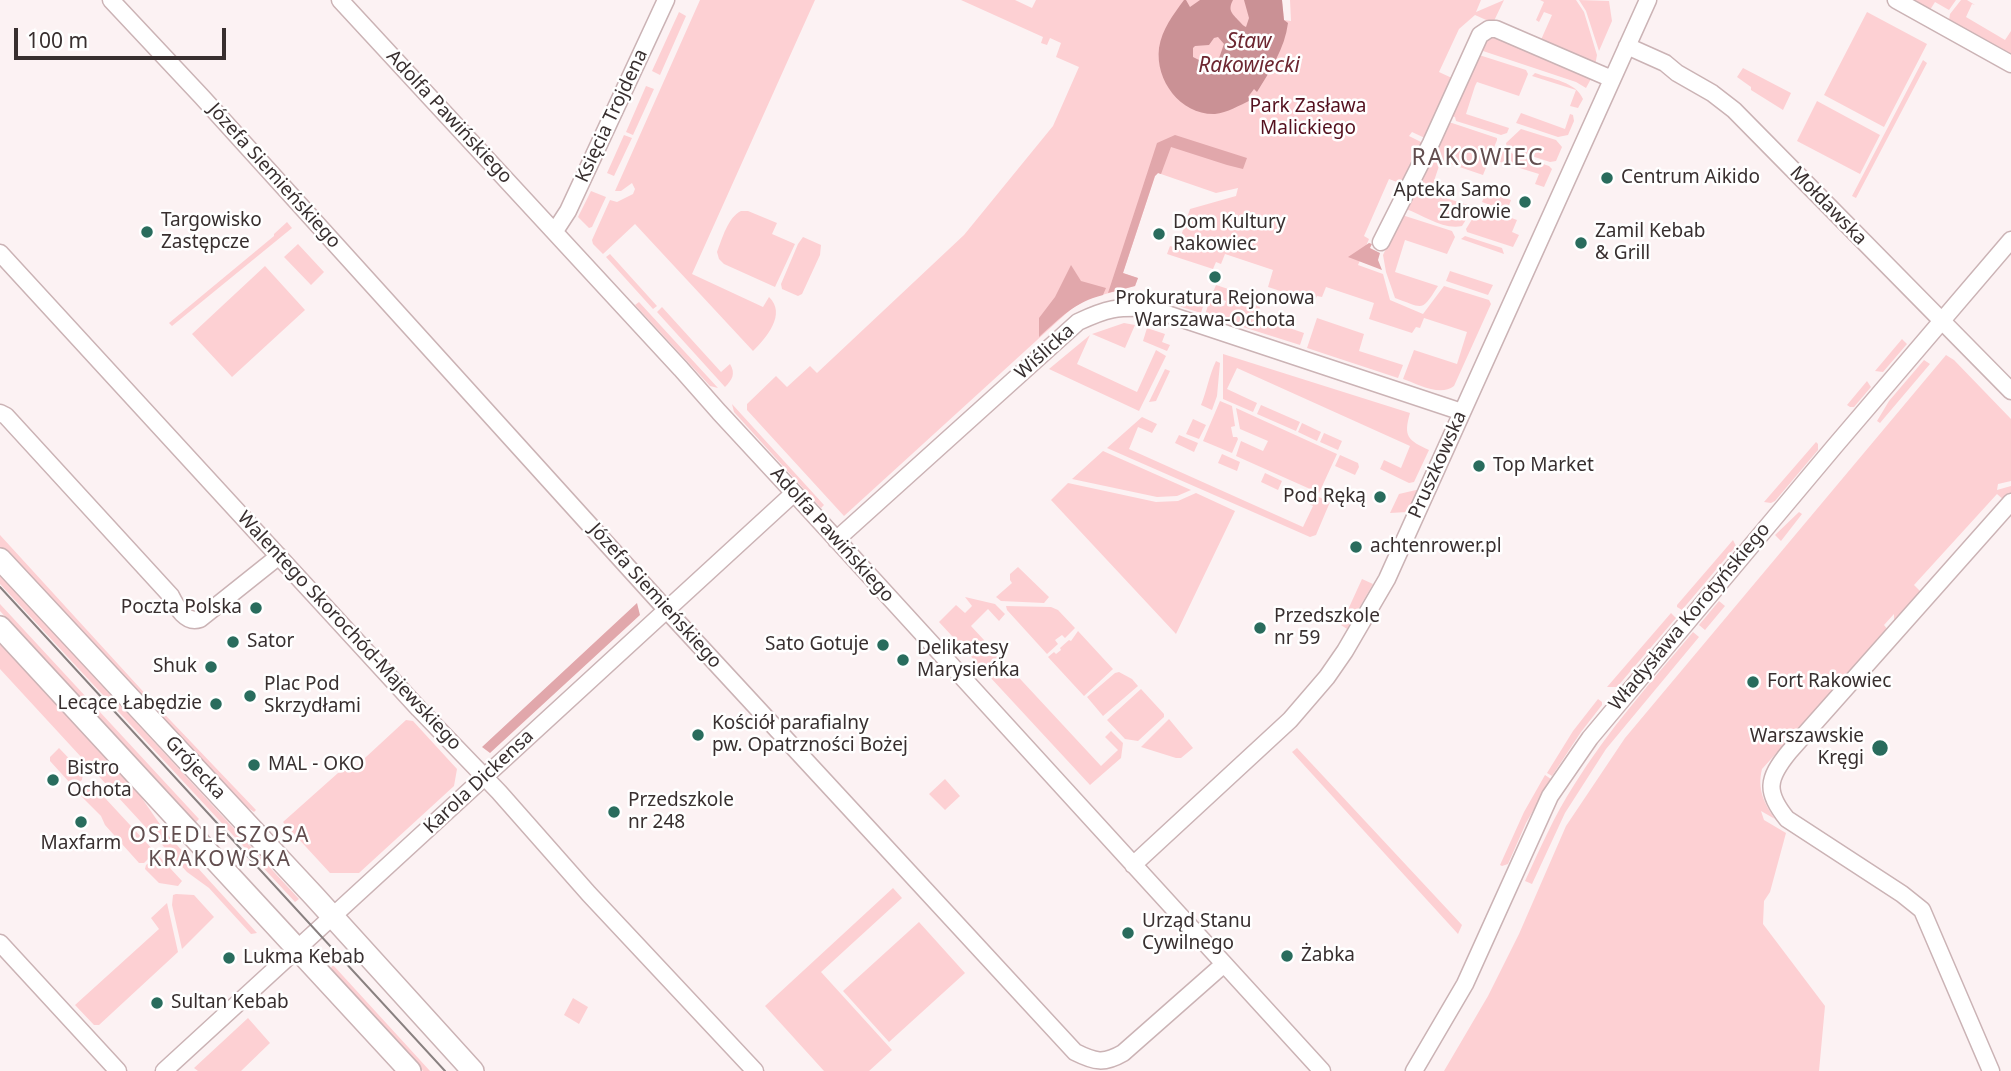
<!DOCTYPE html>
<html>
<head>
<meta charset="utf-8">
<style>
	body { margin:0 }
	#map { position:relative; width:2011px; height:1071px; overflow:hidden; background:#fcf2f3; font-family:"Noto Sans",sans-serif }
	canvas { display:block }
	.scale { position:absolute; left:14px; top:28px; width:212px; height:32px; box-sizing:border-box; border:4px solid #382f2f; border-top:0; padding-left:9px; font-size:21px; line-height:24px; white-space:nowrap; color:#382f2f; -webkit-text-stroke:5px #fff; paint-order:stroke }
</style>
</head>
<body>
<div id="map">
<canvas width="2011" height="1071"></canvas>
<div class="scale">100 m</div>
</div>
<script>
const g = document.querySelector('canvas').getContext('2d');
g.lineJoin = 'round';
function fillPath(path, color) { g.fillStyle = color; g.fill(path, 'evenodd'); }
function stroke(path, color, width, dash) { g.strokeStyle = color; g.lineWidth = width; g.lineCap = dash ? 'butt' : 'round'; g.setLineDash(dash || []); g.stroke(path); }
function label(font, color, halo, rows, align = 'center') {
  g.font = font + ' "Noto Sans",sans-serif'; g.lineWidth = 5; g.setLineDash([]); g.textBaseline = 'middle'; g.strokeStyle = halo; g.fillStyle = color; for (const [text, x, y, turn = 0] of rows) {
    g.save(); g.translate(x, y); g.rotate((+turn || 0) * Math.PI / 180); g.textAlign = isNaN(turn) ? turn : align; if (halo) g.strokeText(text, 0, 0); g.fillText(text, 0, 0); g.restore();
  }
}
fillPath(new Path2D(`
	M700,0H815L692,274L763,307L769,297C787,314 766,338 753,351L635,224L603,254L593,244L592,240L610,200L617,202L633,194L635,189L632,183L621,191H615Z
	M961,0H1015L1032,8L1036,0H1282L1284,20L1291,21L1290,0H1481L1476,12L1504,0L1493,23L1475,15L1459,29L1439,72L1454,79L1429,140L1412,132L1409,136L1427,145L1405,185L1389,179L1364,236L1369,239L1358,265L1383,274L1390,300L1423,314L1444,286L1489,300L1491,304L1454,386C1440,397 1418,384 1403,379L1414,350L1457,364L1467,332L1424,318L1420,328L1416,327L1412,333L1369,319L1374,303L1326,287L1322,297L1317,296L1314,302L1268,287L1273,270L1225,254L1221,264L1216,262L1213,269L1167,254L1170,246L1182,249L1185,237L1182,233L1190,209L1236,196L1238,188L1216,193L1158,173L1155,176L1123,273L1138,278L1135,286L1087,299L1070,310L844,516L747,410V404L776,376L787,387L810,366L817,373L964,235L1053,126L1079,67L1056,57L1061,43L1050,38L1047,45L1041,43L1043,37Z
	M1540,0H1576L1584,12L1597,55L1595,66L1540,42L1552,15L1544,12L1539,22L1536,20L1544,2Z
	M1579,0L1609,1L1612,21L1599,51L1586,11Z
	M1912,0H1956L1949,10L1935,2L1930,10Z
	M1961,0H1967L1975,5L1972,4L1966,17L2005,40L2011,31V57L1949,20L1950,14Z
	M679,12L686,16L660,75L652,71Z
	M1867,12L1927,44L1884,127L1824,95Z
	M1496,36L1592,77L1586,88L1576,82L1483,51C1485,42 1487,38 1496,36Z
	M1476,54L1526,70L1528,74L1519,96L1477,82L1475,86L1466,114L1509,128L1507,133L1501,135L1456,121L1455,117L1448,115Z
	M1923,60L1927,63L1856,198L1852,196Z
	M1743,68L1791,93L1783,110L1751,90V87L1737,77Z
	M1535,73C1552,79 1576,82 1583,99L1578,108L1570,106L1576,90L1532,76Z
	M646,86L654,89L633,135L626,132Z
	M1817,101L1880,135L1860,174L1797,141Z
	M1521,113L1565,129L1570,114L1573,115L1574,121L1568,135L1558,137L1516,123Z
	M1445,123H1452L1497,138V140L1483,175L1442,161L1440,163L1430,193L1474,207L1462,226C1443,230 1423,215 1406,209Z
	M1521,129L1556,140L1562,147L1556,161L1550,162L1507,148L1506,143Z
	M624,135L632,138L614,176L607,173Z
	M1502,150L1549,166L1552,169L1544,187L1535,184L1539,174L1494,160L1497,152Z
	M591,191L606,197L592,227L589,228L578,217Z
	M1486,192L1511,200L1507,211L1482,202Z
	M1484,208L1517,220L1512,232L1519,235L1513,247L1467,232L1466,229L1476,213Z
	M741,211H748L777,223L772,234L795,244L775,287L724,264L719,259L717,252C722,239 728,217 741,211Z
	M1402,215L1452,231L1455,237L1447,254L1405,240L1395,272L1438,286C1421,313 1424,308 1395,298L1386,272L1383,255Z
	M287,222L292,228L172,326L169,323L274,236V234Z
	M1465,236L1502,248L1504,254L1461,239Z
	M803,237L821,245L820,255L802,294L798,296L782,289L781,284L798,244Z
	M298,244L324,272L311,285L284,257Z
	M610,254L657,306L653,309L606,257Z
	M265,266L305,310L232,377L192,334Z
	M1450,271L1493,285L1488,295L1446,281Z
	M1216,285L1262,300L1257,317L1304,333L1300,345L1205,315L1209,302L1224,306L1226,301L1220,299V295L1213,292Z
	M1182,293L1205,300L1201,313L1178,306Z
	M639,302L718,388L710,386L635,305Z
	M662,307L721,372L730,364C736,374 732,380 725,387L657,312Z
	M1317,318L1364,334L1359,351L1403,365L1398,378L1307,348Z
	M1124,323L1135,325L1125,348L1092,334Z
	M1147,328L1165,334L1162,342L1170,345L1167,351L1143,341Z
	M1090,335L1077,364L1137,392L1156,350L1166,356L1139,411L1049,369Z
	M1902,339L1907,344L1883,372L1875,371Z
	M1223,354L1410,413C1403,437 1408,440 1429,450L1414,482L1409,483L1380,469L1384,460L1401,468L1410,446L1237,368L1227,389L1257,403L1253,412L1223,399Z
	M1946,355L1954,360L2011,419V481L1998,484L1997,490L2011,486V494L2005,501L1997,494L1914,585L1922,593L1897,621L1894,619V614L1884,625L1888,630L1762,769C1757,789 1764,803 1775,819L1761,811L1764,820L1786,833L1770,892L1764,901L1763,924L1825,1006L1819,1071H1444L1488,996L1519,934L1566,826L1625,738Z
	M1924,360L1930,364L1880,423L1877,421L1889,401Z
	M1216,361L1220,363L1217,396L1212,410L1201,405C1207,390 1209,376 1216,361Z
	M1165,369L1170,371L1156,401L1149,402Z
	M1867,381L1871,387L1854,407H1850L1847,405Z
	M1220,401L1232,406L1235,426L1231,427L1233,437H1237L1238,439L1232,453L1203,441Z
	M732,404L824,505L821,508L734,412Z
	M1261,405L1300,422L1296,431L1257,414Z
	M1236,408L1337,454L1319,493L1236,456L1241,441L1263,451L1268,441L1240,429Z
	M1142,417L1157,424L1152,433L1138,427L1129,449L1303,527L1313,506L1297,498L1301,489L1330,502L1316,535L1310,537L1107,448Z
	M1193,419L1206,425L1199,439L1186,434Z
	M1302,423L1321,432L1317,441L1298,432Z
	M1324,433L1342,441L1338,450L1320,442Z
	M1179,435L1198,443L1194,452L1175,443Z
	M1816,442L1818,444V450L1775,501L1771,503L1764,502Z
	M1103,451L1191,490L1177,496L1157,497L1072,479Z
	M1222,454L1240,462L1237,471L1218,463Z
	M1340,455L1358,463L1359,467L1355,475L1335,466Z
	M1265,473L1282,481L1278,490L1261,482Z
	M1068,483L1156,502L1178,501L1196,493L1235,511L1176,634L1051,500Z
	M1416,490H1418L1407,512L1390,513L1399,494Z
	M1799,512L1802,514L1781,541L1775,535Z
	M0,535L150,699L256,810L254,812L236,799L0,548Z
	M1733,540L1736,546L1682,610L1677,607V605Z
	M1018,567L1049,597L1044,603L1001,601L996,597L1012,583L1010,580V574Z
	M0,575L299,899L295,902L0,584Z
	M1362,579L1373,584L1347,629L1341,625Z
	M965,597L995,604L1005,614L999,621L988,609L971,626L1101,766L1118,750L1105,737L1111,731L1123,743L1121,758L1090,785L939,622L956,605L965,613L972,606Z
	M1719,601L1725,606L1705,630L1699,625Z
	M0,604L199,819L194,824L0,611Z
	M1006,606L1051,607L1058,610L1075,628L1065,638L1062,635L1055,640L1058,644L1047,654L1007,610Z
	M1671,613L1676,618L1617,687H1607Z
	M1078,631L1113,669L1084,696L1048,657L1054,652L1056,654L1061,650L1060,648L1069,640L1071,641Z
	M1693,632L1699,637L1606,749L1565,813L1532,884L1525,881C1540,849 1554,816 1574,785C1608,730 1651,682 1693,632Z
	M0,644L139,794L166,833L257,933L251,934L209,888L187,872L0,669Z
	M1119,672L1132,679L1138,686L1103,716L1087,697L1115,673Z
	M1141,689L1164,714V717L1138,741L1125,739L1107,720Z
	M1598,699L1602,702V705L1581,732L1552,776L1547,773L1573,731Z
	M1169,719L1193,748L1181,758H1176L1141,747Z
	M406,720L413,721L457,769L454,786L359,873H330L283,822L338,773L353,769Z
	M59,748L83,773L82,780L77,784L70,783L50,761V757Z
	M1297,748L1462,925L1458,934L1292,752Z
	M1545,775L1551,779L1526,823L1508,864L1502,866L1500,865L1524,812Z
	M945,779L960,796L945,810L929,794Z
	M93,785L155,852L144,863H139L105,825L101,816L81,796L82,792L89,786Z
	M158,855L182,881L178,886L159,883L145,869L146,865Z
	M893,888L902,898L821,972L892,1050L869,1071H824L765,1006Z
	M176,894L194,895L214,917L182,949L172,905L173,895Z
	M167,903L178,952L99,1025H94L75,1005L159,929L151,918Z
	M919,922L965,973L889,1042L843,991Z
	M333,965L430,1071H423L330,969Z
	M573,998L588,1007L579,1024L564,1015Z
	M248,1018L270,1043L241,1071H198L194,1068Z`), '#fdd0d3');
fillPath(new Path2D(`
	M1175,135L1247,158L1243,169L1227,165L1171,147L1161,174L1158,173L1155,176L1123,273L1138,278L1135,286L1108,293L1157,143Z
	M1369,243L1372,244L1370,248L1380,253L1378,260L1382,270L1348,257Z
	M1071,265L1081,281L1106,288L1103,295C1075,302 1060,318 1039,337V318L1055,297Z
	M637,603L640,615L490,753L482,747Z`), '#e1a7ab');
fillPath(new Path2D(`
	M1184,0H1186L1190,7L1200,0H1233C1227,11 1233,14 1239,21C1242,24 1243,26 1246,27L1249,18L1244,0H1282L1284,20L1288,23C1285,48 1270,71 1257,92L1254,89L1248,97L1251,100C1240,105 1227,113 1215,114C1181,115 1155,81 1159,48C1162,29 1173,15 1184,0ZM1218,37L1224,44L1218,61L1207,64L1193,57V48L1195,46L1209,45L1214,38Z`), '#ca9195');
const minor = new Path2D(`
	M111,0L202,97L673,617L1075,1052C1095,1062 1104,1064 1123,1053L1224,964
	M340,0L681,369L719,412L794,493L1322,1071
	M1896,0L2011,64
	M1627,46L1665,63L1677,73L1712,93L1734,110L2011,391
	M555,231L568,211L666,0
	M1381,242L1431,143L1480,35L1489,29H1496L1612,79
	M0,253L419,709L499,792L589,894L755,1071
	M0,413L6,416L171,596C177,608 186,624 200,619L279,556
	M836,540L1078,322C1108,308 1116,307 1149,308L1462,412
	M1133,865L1290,720L1327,677L1345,651L1387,579L1648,0
	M0,943L118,1071
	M164,1071L794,493
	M1414,1071L1465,984L1550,796L1590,738L1834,447L2011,240
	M1991,1071L1922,910L1902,894L1787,819C1765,792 1767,779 1789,752L2011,502`);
const major = new Path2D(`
	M0,559L314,896L473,1071
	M0,627L410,1071`);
stroke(minor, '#cbb3b5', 19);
stroke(major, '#cbb3b5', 24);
stroke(minor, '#fff', 16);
stroke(major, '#fff', 21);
stroke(new Path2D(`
	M0,587L445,1071`), '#898080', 2);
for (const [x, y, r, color] of [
	[1607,178,7,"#296c5d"],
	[1525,202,7,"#296c5d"],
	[147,232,7,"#296c5d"],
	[1159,234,7,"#296c5d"],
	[1581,243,7,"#296c5d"],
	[1215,277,7,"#296c5d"],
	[1479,466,7,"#296c5d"],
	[1380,497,7,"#296c5d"],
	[1356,547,7,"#296c5d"],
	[256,608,7,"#296c5d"],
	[1260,628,7,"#296c5d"],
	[233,642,7,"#296c5d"],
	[883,645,7,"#296c5d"],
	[903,660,7,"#296c5d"],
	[211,667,7,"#296c5d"],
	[1753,682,7,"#296c5d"],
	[250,696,7,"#296c5d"],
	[216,704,7,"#296c5d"],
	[698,735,7,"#296c5d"],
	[1880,748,9,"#296c5d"],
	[254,765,7,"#296c5d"],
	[53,780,7,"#296c5d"],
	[614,812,7,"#296c5d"],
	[81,822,7,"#296c5d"],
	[1128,933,7,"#296c5d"],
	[1287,956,7,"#296c5d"],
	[229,958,7,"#296c5d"],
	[157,1003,7,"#296c5d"]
]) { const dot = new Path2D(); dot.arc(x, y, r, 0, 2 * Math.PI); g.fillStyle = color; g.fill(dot); stroke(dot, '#fff', 2.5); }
label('19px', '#54101e', '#fff', [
	["Park Zasława",1308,107],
	["Malickiego",1308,129]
]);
label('19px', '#382f2f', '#fff', [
	["Księcia Trojdena",612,116,-65],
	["Adolfa Pawińskiego",449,117,47],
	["Józefa Siemieńskiego",274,176,48],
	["Mołdawska",1828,206,46],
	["Wiślicka",1045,352,-42],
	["Pruszkowska",1438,465,-66],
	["Adolfa Pawińskiego",832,535,48],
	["Józefa Siemieńskiego",655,596,48],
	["Władysława Korotyńskiego",1690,617,-50],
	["Walentego Skorochód-Majewskiego",349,631,47],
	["Grójecka",195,768,47],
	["Karola Dickensa",479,782,-43]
]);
label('19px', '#382f2f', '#fff', [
	["Centrum Aikido",1621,178],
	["Apteka Samo",1511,191,"right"],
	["Zdrowie",1511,213,"right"],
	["Targowisko",161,221],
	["Zastępcze",161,243],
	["Dom Kultury",1173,223],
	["Rakowiec",1173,245],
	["Zamil Kebab",1595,232],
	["& Grill",1595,254],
	["Prokuratura Rejonowa",1215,299,"center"],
	["Warszawa-Ochota",1215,321,"center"],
	["Top Market",1493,466],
	["Pod Ręką",1366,497,"right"],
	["achtenrower.pl",1370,547],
	["Poczta Polska",242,608,"right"],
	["Przedszkole",1274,617],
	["nr 59",1274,639],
	["Sator",247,642],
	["Sato Gotuje",869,645,"right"],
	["Delikatesy",917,649],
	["Marysieńka",917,671],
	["Shuk",197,667,"right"],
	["Fort Rakowiec",1767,682],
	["Plac Pod",264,685],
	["Skrzydłami",264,707],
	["Lecące Łabędzie",202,704,"right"],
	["Kościół parafialny",712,724],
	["pw. Opatrzności Bożej",712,746],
	["Warszawskie",1864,737,"right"],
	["Kręgi",1864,759,"right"],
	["MAL - OKO",268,765],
	["Bistro",67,769],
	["Ochota",67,791],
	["Przedszkole",628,801],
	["nr 248",628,823],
	["Maxfarm",81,844,"center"],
	["Urząd Stanu",1142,922],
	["Cywilnego",1142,944],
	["Żabka",1301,956],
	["Lukma Kebab",243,958],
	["Sultan Kebab",171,1003]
], 'left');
label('italic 21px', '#6d2731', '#fff', [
	["Staw",1249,42],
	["Rakowiecki",1249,66]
]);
g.letterSpacing = '2px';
label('21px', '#624e4f', '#fff', [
	["OSIEDLE SZOSA",220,836],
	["KRAKOWSKA",220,860]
]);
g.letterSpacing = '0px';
g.letterSpacing = '2px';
label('23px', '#624e4f', '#fff', [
	["RAKOWIEC",1478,158]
]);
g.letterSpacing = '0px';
</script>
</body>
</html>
